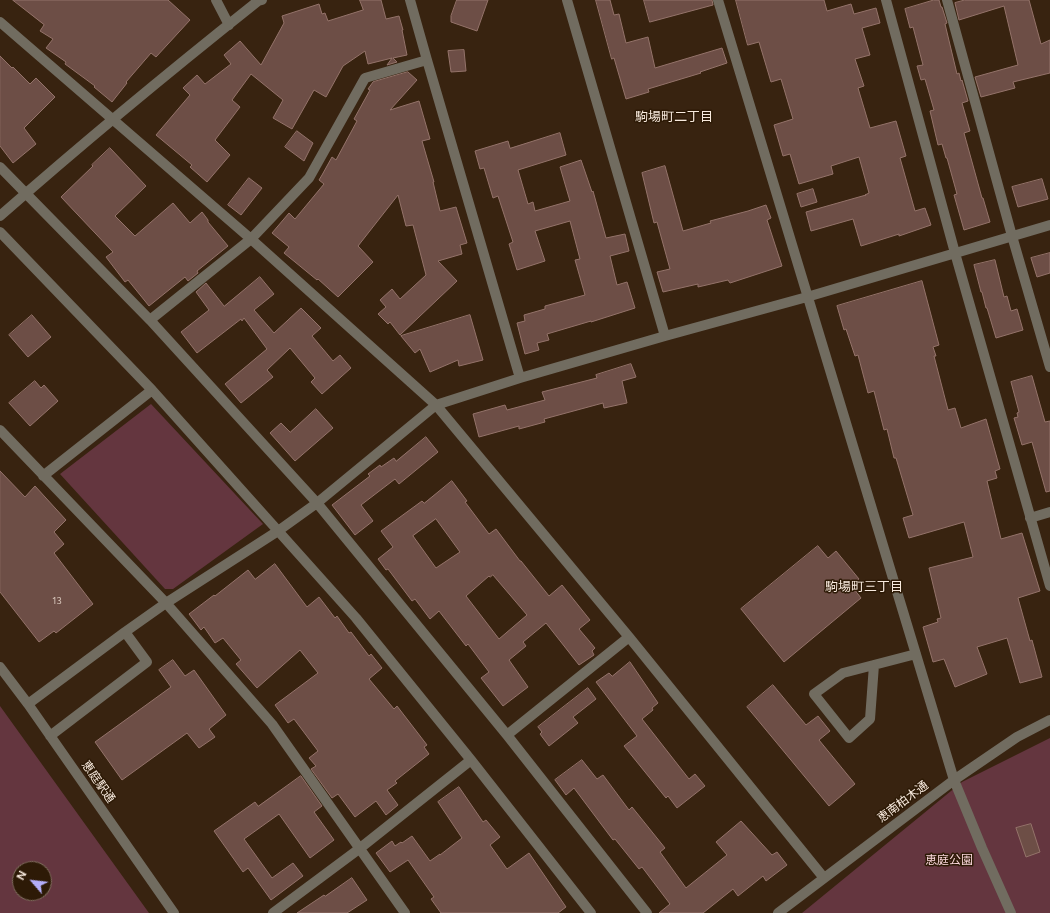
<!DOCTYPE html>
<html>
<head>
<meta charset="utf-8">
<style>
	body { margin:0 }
	#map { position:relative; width:1050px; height:913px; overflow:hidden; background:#382310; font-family:Figtree,sans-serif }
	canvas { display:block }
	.north { position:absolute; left:12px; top:861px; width:40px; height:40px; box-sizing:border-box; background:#2d1a06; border:1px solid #7e6d5c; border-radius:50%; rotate:298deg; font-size:11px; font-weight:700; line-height:16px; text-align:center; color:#f8eade }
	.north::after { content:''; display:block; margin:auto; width:14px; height:18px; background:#b3adf9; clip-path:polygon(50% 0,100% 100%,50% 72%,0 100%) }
</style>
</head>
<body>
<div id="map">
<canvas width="1050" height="913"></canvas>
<div class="north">N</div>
</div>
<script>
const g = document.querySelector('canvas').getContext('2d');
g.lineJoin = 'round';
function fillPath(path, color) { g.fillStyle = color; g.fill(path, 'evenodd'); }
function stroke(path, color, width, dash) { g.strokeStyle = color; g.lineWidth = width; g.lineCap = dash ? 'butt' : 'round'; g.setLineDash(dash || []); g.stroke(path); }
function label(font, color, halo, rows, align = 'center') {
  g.font = font + ' Figtree,"Noto Sans JP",sans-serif'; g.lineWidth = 3; g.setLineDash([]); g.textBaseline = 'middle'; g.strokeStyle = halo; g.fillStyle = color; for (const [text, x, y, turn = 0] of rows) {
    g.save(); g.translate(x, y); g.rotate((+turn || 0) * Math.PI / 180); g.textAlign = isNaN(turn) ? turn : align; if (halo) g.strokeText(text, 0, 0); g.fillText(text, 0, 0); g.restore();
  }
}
fillPath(new Path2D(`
	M151,404L263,524L173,589H165L60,474Z
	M0,706L149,913H0ZM20,869H44V893H20Z
	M1050,738V913H802L962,782Z`), '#64363f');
const building = new Path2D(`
	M13,0H168L190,20L156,57L151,53L126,82L127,83L112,102L94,87L95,86L65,64L66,62L46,48L53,39L40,31L44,25Z
	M360,0H381L386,19L399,16L403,30H402L407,55L393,58L397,62L387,65L392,58L368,64L365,51L343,66L326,97L314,90L292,129L273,118L283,100L251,74L232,100L240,107L215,140L230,155L207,182L190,167L192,165L156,135L190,95L183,88L197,75L205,84L231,64L224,55L240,41L261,65L284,23L282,16L319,4L322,14L325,13L328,21L363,10Z
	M457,0H488L477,31L451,22V16Z
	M596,0H610L614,15L619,14L626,43L648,37L655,68L722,48L727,63L700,72L701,73L648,89L649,92L626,99L614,58L612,59Z
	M644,0H712L713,5L650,22Z
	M736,0H824L827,11L851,4L854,14L876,8L880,23L862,28L870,55L855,59L864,86L858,88L870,128L896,121L906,156L900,158L915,211L925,208L931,225L899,236V234L861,246L853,219L811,231L806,212L866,195H865L869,193L859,157L831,166L833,174L799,184L790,154L783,156L774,125L793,119L781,79L771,82L759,42L748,45Z
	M934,0H939L941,7H942L947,23L945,24L957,74L959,73L961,81L962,80L968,101L962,103L970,131L964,133L982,198H983L990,222L964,230L954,195L957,194L947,158H946L942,144L938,145L930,111L934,110L925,79L921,80L917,66L923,65L913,27L910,28L905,9Z
	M965,0H1029L1041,44L1050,40V73L1013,82L1015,88L981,97L975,77L1018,65L1004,6L959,20L955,3Z
	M464,50L466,71L451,72L448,51Z
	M0,56L12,68L13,67L30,84L36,78L55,97L24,128L36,144L13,163L0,146Z
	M408,72L417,80L390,110L419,101L430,139L422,141L434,182H433L440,211L456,207L467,243L460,245L462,254L438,261L457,281L400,335L390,322L388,324L378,314L386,307L380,300L392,289L400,299L426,275L413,225L406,226L398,195L358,246L373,262L338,297L318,279L317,280L284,253L289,247L272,233L289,213L295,219L324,184L319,180L322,175L332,157L336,160L357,121L354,119L370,90L368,89L373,82Z
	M297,131L313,143L304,161L285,147Z
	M560,133L566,155L518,170L528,204L533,202L535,211L570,201L560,167L581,160L592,192L593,191L606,238L625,234L629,251L610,256L617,285L627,282L635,308L591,322V321L547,334L549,340L537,343L539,350L525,354L517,323L525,321L524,315L545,309V306L585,295L575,260L580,259L570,221L535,231L545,261L517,270L509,244L513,242L498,196L493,198L484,168L480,169L475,151L508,141L510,148Z
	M110,148L146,186L115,216L135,236L173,203L190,223L202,212L208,220V222L228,246L197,271L198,273L188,281L185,277L149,306L128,280L125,282L106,257L113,252L61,197L93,166L92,165Z
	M665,166L683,231L711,223L710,221L748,211L766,205L771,218L767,220L782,266L730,283L728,280L698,287V284L663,292L657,272L670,269L657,222L654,223L642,173Z
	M249,178L262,188L241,215L228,205Z
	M1042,179L1048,199L1018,207L1012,187Z
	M813,189L817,202L801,207L797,194Z
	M1050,253V273L1037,277L1031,258Z
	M995,260L1004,297L1007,296L1011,311L1017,309L1023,330L996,338L987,308H986L982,292H981L974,265Z
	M260,277L274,294L254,310L274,333L301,308L321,328L312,336L333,361L340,355L351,368L322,394L311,382L315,378L290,348L267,370L273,377L241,403L225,384L267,349L244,318L242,321L241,319L197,353L181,332L209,310L196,292L206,283L224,306Z
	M922,281L939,345L933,347L936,356H934L948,410L955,408L961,428L986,419L1000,469L995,471L997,478L987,481L1001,539L1022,533L1040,591L1018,598L1030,641L1032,640L1042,677L1020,683L1007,638L977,647L987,674L955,687L944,659L933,662L923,627L938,622L937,619L941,618L929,568L973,557L964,522L909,538L903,518L913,515L896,458H894L887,429L884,430L874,391L868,393L858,355L855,356L846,329L844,330L837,306Z
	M32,315L51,337L28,357L9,335Z
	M470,315L483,360L459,366L458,360L430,372L420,349L415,353L401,336Z
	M631,364L636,377L622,381L627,403L604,408L603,403L544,419L545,422L519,429V426L479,437L473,414L505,405L507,410L545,400L542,392L597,378L596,375Z
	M1032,376L1045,422L1050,421V491L1046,492L1032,442L1022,445L1014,418L1018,417L1017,413L1019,412L1011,382Z
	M35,381L41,388L44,385L58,401L30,426L9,403Z
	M316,409L333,428L295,461L270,433L281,423L290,432Z
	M426,437L438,452L399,484L395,479L361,505L373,521L355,535L332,505L370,476L368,474L380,465L381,467L394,458L396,461Z
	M0,471L25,497L35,486L66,520L54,532L64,544L54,553L93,604L56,633L54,631L39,642L0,592Z
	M452,481L467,501L465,502L489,534L496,529L520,561H521L549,596L562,585L590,620L579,629L595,648L592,651L594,655L579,665L546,623L523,642L526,646L509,660L528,687L503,706L481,678L489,672L468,644L466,646L439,611L430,619L415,599L412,601L388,569L386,570L378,559L393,547L381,531L422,501L424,503ZM436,519L460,552L436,568L413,536ZM493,575L527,615L499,639L466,596L489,576L490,577Z
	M818,546L828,558L836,551L859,579L851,585L861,598L784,662L741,609Z
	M275,564L307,607L319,597L335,618L337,616L349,633L351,632L369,656L371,654L382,668L369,679L394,709L397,706L427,745L424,747L429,754L395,781L397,783L387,790L398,805L386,815L376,801L355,817L338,794L332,798L311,769L316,766L309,758L318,751L294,719L288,723L275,705L318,673L300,650L257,688L236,664L241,660L223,638L215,643L204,627L201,630L189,614L214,595L215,596L248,570L255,579Z
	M173,660L185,676L194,670L226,715L209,729L215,737L199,748L187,733L122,780L95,742L171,687L159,670Z
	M630,662L658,703L652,708L653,710L642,719L689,779L695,774L705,786L677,808L668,796L666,798L624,746L637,736L596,682L609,673L612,676Z
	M773,685L806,725L818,716L830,731L819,740L855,784L829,806L747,707Z
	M588,688L596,699L573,717L578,723L549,746L540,734L542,732L538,727Z
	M582,760L597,779L603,775L629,810L632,807L665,848L660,852L686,888L727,855L716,842L741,821L772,855L777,852L787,865L766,881L763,876L738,896L733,889L703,913H659L670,904L642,867L639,869L615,839L613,840L574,788L566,795L555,780Z
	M301,776L322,806L314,812L334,840L310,858L279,814L244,839L272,878L293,863L303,876L271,900L248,868L243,872L214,831L255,802L258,806Z
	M459,787L483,822L486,820L500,837L490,845L507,869L529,853L566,907L558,913H441L431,899L434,897L408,860L390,872L376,853L392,841L395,846L401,842L402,843L412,836L430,861L440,854V855L462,838L438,802Z
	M1031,824L1040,852L1026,857L1016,828Z
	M352,878L367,900L347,913H297L324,895L325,896Z`);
fillPath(building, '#6d4e46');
stroke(building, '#94736a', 1);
stroke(new Path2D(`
	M216,0L229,25
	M410,0L427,60L520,378
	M567,0L665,336
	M718,0L954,780L982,848L1011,913
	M886,0L955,253L1050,586
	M947,0L1012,236L1050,367
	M0,22L251,239L436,405L629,637L824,878
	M0,167L150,320L317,503L507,735L647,913
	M0,216C84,142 170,71 258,1L262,0
	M0,232L152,390L356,618L471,760L591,913
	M150,320L251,239L309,178L365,78L427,60
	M0,430L166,603L272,724L405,913
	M43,476L152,390
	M1030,518L1050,512
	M874,665L870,719L849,738L814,694L843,673L916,654
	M0,667L28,704L174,913
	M28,704L125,632L166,603L278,531L317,503L436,405L520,378L665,336L807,297L1050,225
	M507,735L629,637
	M50,736L147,662L125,632
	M273,913L359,849L471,760
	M778,913L954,780L1017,737L1050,720`), '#716c60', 10);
label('10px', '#d5c3b8', null, [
	["13",57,601]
]);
label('12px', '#f8eade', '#2d1a06', [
	["恵庭駅通",98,782,55],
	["恵南柏木通",903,802,-37]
]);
label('12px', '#fbd7dc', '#2d1a06', [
	["恵庭公園",949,860]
]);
label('13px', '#f8eade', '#2d1a06', [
	["駒場町二丁目",674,117],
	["駒場町三丁目",864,587]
]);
</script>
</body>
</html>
